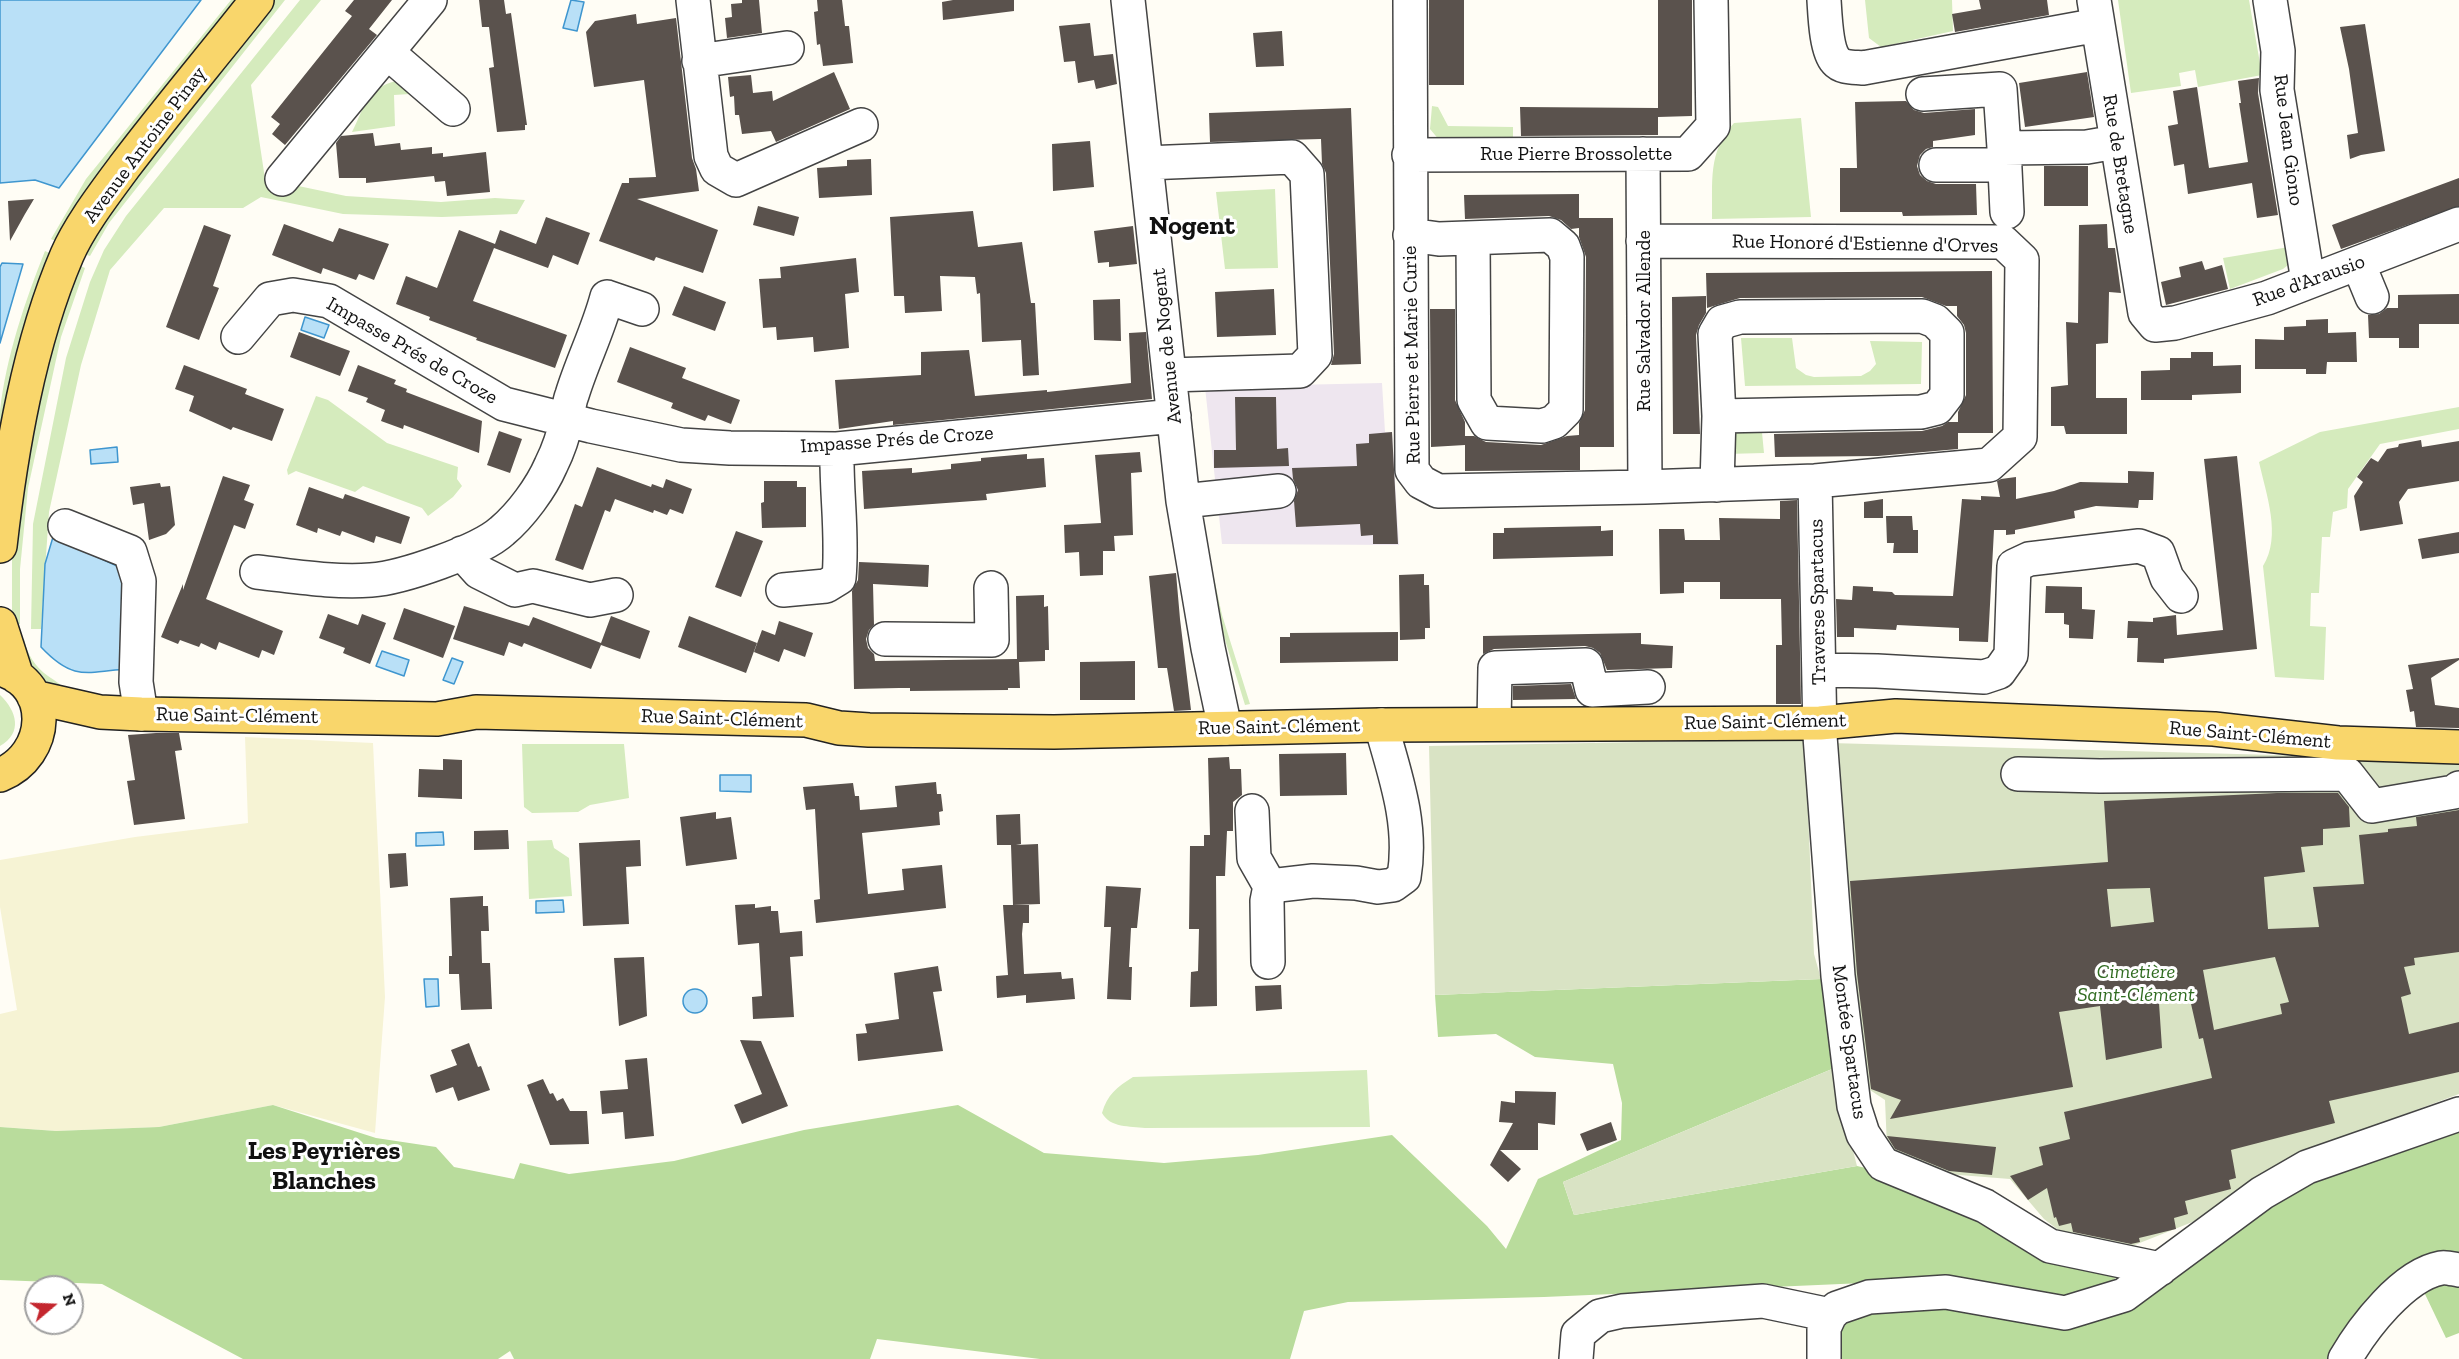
<!DOCTYPE html>
<html>
<head>
<meta charset="utf-8">
<style>
	body { margin:0 }
	#map { position:relative; width:2459px; height:1359px; overflow:hidden; background:#fffdf5; font-family:"Zilla Slab",serif }
	canvas { display:block }
	.north { position:absolute; left:24px; top:1275px; width:60px; height:60px; box-sizing:border-box; background:#fff; border:2px solid #a0a0a0; border-radius:50%; rotate:71deg; font-size:16px; font-weight:700; line-height:24px; text-align:center; color:#111 }
	.north::after { content:''; display:block; margin:auto; width:21px; height:27px; background:#c4262e; clip-path:polygon(50% 0,100% 100%,50% 72%,0 100%) }
</style>
</head>
<body>
<div id="map">
<canvas width="2459" height="1359"></canvas>
<div class="north">N</div>
</div>
<script>
const g = document.querySelector('canvas').getContext('2d');
g.lineJoin = 'round';
function fillPath(path, color) { g.fillStyle = color; g.fill(path, 'evenodd'); }
function stroke(path, color, width, dash) { g.strokeStyle = color; g.lineWidth = width; g.lineCap = dash ? 'butt' : 'round'; g.setLineDash(dash || []); g.stroke(path); }
function label(font, color, halo, rows, align = 'center') {
  g.font = font + ' "Zilla Slab",serif'; g.lineWidth = 6; g.setLineDash([]); g.textBaseline = 'middle'; g.strokeStyle = halo; g.fillStyle = color; for (const [text, x, y, turn = 0] of rows) {
    g.save(); g.translate(x, y); g.rotate((+turn || 0) * Math.PI / 180); g.textAlign = isNaN(turn) ? turn : align; if (halo) g.strokeText(text, 0, 0); g.fillText(text, 0, 0); g.restore();
  }
}
fillPath(new Path2D(`
	M1382,383L1385,432H1392L1399,545L1222,544L1205,387Z`), '#eee6ef');
fillPath(new Path2D(`
	M245,737L373,743L385,997L375,1133L273,1105L159,1127L56,1131L0,1127V1014L17,1010L0,907V860L135,837L248,823Z`), '#f6f3d4');
fillPath(new Path2D(`
	M231,0H243L60,243L51,239L86,179Z
	M273,0H285L109,223L90,256L81,253L175,123Z
	M300,0H321L251,85L265,179L346,196L441,202L495,198L525,200L517,214L442,217L343,214L261,197L243,208H164L110,270L81,365L49,512L41,629H31L33,524L66,358L90,282L104,250L126,216Z
	M1865,0H1952L1953,31L1881,47L1869,38Z
	M2118,0H2249L2262,75L2198,87L2195,70L2179,73L2181,86L2131,93Z
	M396,81L403,84L410,94L394,95L395,126L352,132C365,107 366,88 396,81Z
	M1432,106L1438,107L1448,126L1513,127V140L1440,141L1430,129Z
	M1801,118L1811,217L1712,219C1713,182 1707,153 1734,123Z
	M1275,189L1278,268L1225,269L1216,192Z
	M2289,247L2288,265L2283,269L2230,289L2223,258Z
	M45,251L54,255L0,457C0,442 0,426 0,411C6,357 25,301 45,251Z
	M76,264L85,268L61,337L28,488L20,569V624L12,625V538L44,360Z
	M1741,338H1792L1796,368L1806,375L1814,377L1861,376L1870,371L1876,364L1870,341L1922,342L1921,384L1745,386Z
	M316,396L328,400L387,443L458,467L457,479L462,486L453,497L428,516L422,508L363,486L355,492L296,471L288,475L287,470Z
	M2459,407V429L2380,444L2348,489L2347,508L2333,512L2330,537H2322L2319,593H2311L2310,626L2326,627L2324,680L2275,677L2263,566C2282,536 2266,494 2259,462L2320,432Z
	M1761,422L1764,453L1726,454L1731,424Z
	M1214,578L1222,615L1250,704L1245,705L1207,581Z
	M24,639C27,654 35,667 48,676C55,681 60,683 64,689L41,684L13,642Z
	M0,695C17,711 23,733 0,746Z
	M161,696L433,702L432,710L160,704Z
	M522,744H624L629,798L590,805L578,812L532,813L524,807Z
	M552,840L554,848L569,858L572,896L529,899L527,841Z
	M1367,1070L1370,1127L1145,1128C1130,1126 1110,1128 1102,1113C1107,1095 1117,1087 1133,1077Z`), '#d5ebbd');
fillPath(new Path2D(`
	M1821,979L1832,1069L1563,1182L1574,1215L1857,1166L1888,1173L1935,1196L2044,1261L2133,1266L2113,1280L2075,1299L1932,1280L1544,1297L1348,1302L1304,1311L1290,1359H1040L877,1339L870,1359H514L510,1351L498,1359H243L102,1284L0,1280V1127L56,1131L159,1127L273,1105L376,1138L436,1147L454,1167L514,1179L520,1163L569,1174L674,1161L804,1130L958,1105L1044,1153L1164,1163L1258,1155L1392,1135L1487,1226L1506,1249L1538,1179L1621,1140L1622,1103L1613,1064L1535,1057L1496,1034L1438,1037L1435,995Z
	M2459,1121V1333L2446,1338L2413,1269L2337,1359H1834L1838,1329L1865,1311L1904,1302L2065,1318L2266,1198Z`), '#b9dc9c');
fillPath(new Path2D(`
	M1805,739L1814,954L1821,979L1435,995L1429,746Z
	M1830,743L2459,760V1094L2295,1155L2210,1215L2117,1252L2082,1248L2044,1219L2010,1179L1934,1173L1887,1147L1885,1100L1861,1084Z
	M1832,1069L1857,1166L1574,1215L1563,1182Z`), '#d9e3c4');
const water = new Path2D(`
	M0,0H201L59,188L35,180L0,183Z
	M571,0L584,2L577,31L563,28Z
	M2,263L23,264L0,343V267Z
	M305,317L329,325L324,338L301,330Z
	M117,447L118,462L91,464L90,450Z
	M53,537L126,570L125,669C85,673 72,680 41,647L45,564Z
	M382,651L409,660L404,676L376,666Z
	M452,658L463,662L454,684L443,680Z
	M720,775H751V792L720,791Z
	M443,832L444,845L416,846V833Z
	M563,900L564,912L536,913V901Z
	M424,979H438L439,1006L426,1007Z
	M683 1001a12 12 0 1 1 24 0a12 12 0 1 1-24 0Z`);
fillPath(water, '#b9e0f7');
stroke(water, '#3f96cf', 1.5);
fillPath(new Path2D(`
	M354,0H392L369,29L377,35L285,145L272,134L280,124L271,117L352,16L345,11Z
	M479,0H504L506,14L511,13L527,125H525V130L497,132L489,68L494,67L489,27H482Z
	M742,0H759L762,33L727,38L725,18L732,17L731,4L742,3Z
	M817,0H842L845,26H849L853,63L823,66L820,44L817,45L814,12L818,11Z
	M953,0H1014V11L943,20L942,2Z
	M1429,0H1464V85H1429Z
	M1658,0H1692V116L1658,117V135L1521,136L1520,107L1658,108Z
	M1979,0H2047L2049,15L1955,32L1952,14L1981,9Z
	M636,14L637,24L676,18L692,158L696,169L699,191L637,199L718,230L703,273L656,257L654,261L599,241L622,183H629V178L656,177L644,80L594,87L586,32L595,21Z
	M1090,23L1094,56L1113,54L1117,84L1096,89L1094,80L1078,83L1075,61L1064,62L1059,26Z
	M2365,24L2385,151L2361,155L2350,159L2347,135L2358,133L2349,69L2340,27Z
	M1282,31L1284,66L1256,67L1253,33Z
	M834,72L850,109L776,142L771,131L742,134L739,115H735L734,96L730,97L728,77L751,75L753,93L772,91L773,101Z
	M2087,72L2094,117L2025,127L2019,83Z
	M2259,78L2258,93L2278,215L2257,218L2252,183L2188,194L2184,164L2174,166L2168,126L2178,124L2173,91L2197,87L2209,168L2248,162L2239,103H2241L2238,81Z
	M1906,101L1914,110L1924,113L1975,109V135L1933,141V147L1926,149L1920,155L1917,166L1920,175L1927,181L1936,184H1976L1977,215L1903,216L1902,212H1840V168H1857L1855,102Z
	M1351,108L1361,364L1331,365L1334,354L1326,173L1322,164L1321,139L1210,142L1209,113Z
	M373,133L375,146L400,143L401,150L432,147V154L443,153V157L486,152L490,192L447,196L445,181L435,182L434,176L366,183V178H339L336,143L341,136Z
	M1090,141L1094,187L1053,191L1052,144Z
	M871,159L872,195L819,198L817,168L847,166V160Z
	M2044,166H2088V206H2044Z
	M2459,178V206L2341,249L2332,225Z
	M1579,194V218H1613L1614,447H1580V470L1465,471V445L1431,447L1430,309H1455V400L1465,422V436H1474L1486,442L1541,445L1567,436L1579,435V423L1585,410L1586,257L1579,237V228L1571,229L1561,220L1549,216L1465,219L1464,195Z
	M34,199L25,214L10,241L8,201Z
	M758,206L799,217L794,236L753,225Z
	M973,211L978,247L1022,242L1031,303H1035L1039,375L1023,376L1021,340L982,342L980,293L977,294L975,277L940,276L942,311L905,313L904,296H894L890,217Z
	M546,217L590,233L578,265L553,255L548,268L494,248L473,301L567,335L555,368L476,340L477,338L429,320L430,317L396,304L406,276L437,288L459,230L495,244L500,230L536,244Z
	M284,224L333,242L339,228L389,244L374,280L359,274L356,280L323,268L321,274L272,255Z
	M2107,224L2108,248H2115L2121,293L2109,292L2108,343L2096,344V398H2127V434H2066L2064,426H2051V387L2068,385L2066,322L2078,323L2079,225Z
	M204,225L231,235L213,286L219,288L199,340L166,327Z
	M1133,226L1137,264L1109,267V262L1098,263L1094,231Z
	M856,258L859,292L845,294L849,348L814,352L813,337L777,340L776,327L763,328L759,279L781,278L780,267Z
	M2202,261L2205,270L2222,265L2228,289L2166,305L2161,282L2181,277L2179,267Z
	M1992,271L1993,433H1958V449L1878,456L1775,457L1774,434L1922,431L1942,426L1948,422H1958V412L1966,395V333L1964,325L1957,316V306H1946L1922,297L1740,298L1707,308L1706,273Z
	M684,286L726,302L715,331L672,315Z
	M1274,289L1276,335L1217,337L1215,292Z
	M2459,294V324H2419V348H2399V338H2369L2368,315L2379,314L2387,308H2398V295Z
	M1706,296V313L1699,325L1696,335L1700,434H1673L1672,297Z
	M1120,299L1121,341L1094,340L1093,300Z
	M2328,319V333L2356,332L2357,362H2327L2326,374H2306V369H2255V339L2284,340V327L2306,326V320Z
	M299,332L350,351L340,376L290,357Z
	M1146,332L1152,399L893,425V421L839,429L835,380L921,375V352L969,350L975,396L1047,390V392L1131,383L1129,333Z
	M630,347L686,368L682,378L740,400L731,424L708,415L705,421L671,408L673,403L617,382Z
	M2191,352H2213V366L2241,365V393L2192,395V400H2141V371L2170,370V358H2191Z
	M184,365L247,389L245,394L284,409L272,441L233,427L231,430L189,411L194,396L175,389Z
	M358,365L396,380L394,384L407,389L406,392L482,421L479,453L404,425L403,429L381,421L385,410L366,402L368,398L348,391Z
	M1235,397H1276L1277,449L1288,448L1289,466L1214,468V450H1236Z
	M499,431L522,439L510,473L487,465Z
	M1392,432L1398,544H1373V535L1361,536L1360,524L1296,527L1294,501L1298,490L1293,479L1292,468L1357,466L1356,444L1369,443V434Z
	M2421,440L2422,447L2459,441V481L2408,489L2399,502L2403,524L2360,531L2354,496L2363,482L2357,477L2371,458L2378,462L2387,449L2398,447L2399,444Z
	M1140,452L1142,472L1131,473L1133,535L1114,536L1115,551H1103V575L1080,576L1079,552L1065,553L1064,525L1101,523L1095,455Z
	M1027,454V459L1044,458L1046,487L986,494L987,500L864,509L862,471L912,468V473L951,469V464L981,461V458Z
	M2237,456L2257,649L2164,659V663L2137,662L2138,638H2127L2128,621L2153,622V618L2176,615L2177,635L2223,630L2204,459Z
	M597,467L651,487L652,484L663,488L666,479L692,489L683,514L670,509L667,515L654,510L653,513L615,499L610,512L605,510L583,570L555,560L575,504L582,507Z
	M2128,471L2154,472L2153,500H2139L2138,508L2096,506L2074,511L2075,518L2015,530V534L2006,535V530H1994L1988,642L1959,641V628L1897,625L1896,630L1854,628V637H1837L1836,599L1852,600L1853,586L1873,587V591L1892,592L1895,595L1953,596L1962,499L1981,500V496L2000,497L1997,481L2001,479L2016,477V499L2054,491L2080,482L2128,483Z
	M223,476L250,485L244,500L254,504L245,529L234,525L206,599L283,631L274,655L262,650L259,658L219,642L216,650L201,643L199,647L180,640L178,644L161,637L183,584V590Z
	M764,481H797V487H806V527L762,528L761,503L764,502Z
	M160,483L161,487L170,486L175,525L166,534L149,540L144,503L133,505L130,487Z
	M309,487L343,499L345,494L410,517L401,544L376,536L374,543L342,531L340,536L318,528L317,533L296,525Z
	M1883,499V518H1864V502Z
	M1797,500L1801,704H1776V645H1782L1781,599H1720V582H1684V593L1660,594L1659,529H1684L1685,540H1720L1719,518L1780,519V501Z
	M1886,516H1912L1913,530H1918V553H1893L1894,543H1887Z
	M1601,526V531L1613,530V556L1493,559V533H1504V528Z
	M736,531L763,541L741,597L715,587Z
	M2459,532V553L2422,559L2418,539Z
	M859,562L929,565L928,587L873,584L874,625L869,630L866,639L868,648L874,654L875,661L1017,659L1016,596L1044,595V607L1048,606L1049,650H1045V661L1019,662L1020,688H1008V690L910,691V688H899L854,689L852,591L858,580Z
	M1176,573L1180,619L1191,710L1174,711L1167,668H1158L1149,576Z
	M1424,574V585H1429L1430,628H1425V639L1400,640L1399,575Z
	M2046,586L2082,587V609L2095,610L2093,639L2069,638V625L2064,624V613H2045Z
	M464,606L529,626L533,617L601,643L611,616L650,631L640,659L601,645L591,669L524,643L522,647L509,642L504,656L453,639Z
	M404,608L455,626L443,658L393,639Z
	M328,614L358,625L362,614L386,623L370,664L343,653L345,648L319,638Z
	M689,616L757,643L746,673L678,647Z
	M779,621L813,633L805,657L784,649L779,662L754,652L762,630L775,635Z
	M1398,632V661L1280,663V637H1290V633Z
	M1641,633V644L1673,646L1672,668L1607,670L1600,653L1593,648L1585,646L1494,649L1483,654V636Z
	M2459,658V660L2431,678L2435,705L2459,708V728L2416,727L2414,711L2410,712L2406,690L2413,689L2408,665Z
	M1135,661V700H1080V662Z
	M1571,684L1576,699L1513,700V686Z
	M156,733H179L182,750L175,751L185,819L134,825L127,781L135,780L128,735Z
	M1346,753L1347,795L1280,796L1279,754Z
	M1229,757L1230,769H1241L1242,795L1233,802V831H1227L1225,876H1216L1217,1006L1190,1007L1191,972L1198,971L1199,929H1189L1190,846H1204V835H1210L1208,758Z
	M443,759L462,760V799L418,797L419,769L443,770Z
	M936,782L937,794H941L943,811L939,812L940,825L862,833L868,894L904,890L902,869L942,865L946,908L816,923L814,900L820,899L815,809L806,810L803,787L853,783L855,796H859L860,810L897,807L895,786Z
	M2277,793H2338L2349,807L2350,827L2323,829V845L2301,847L2305,872L2264,877L2268,929L2319,927L2313,887L2364,884L2359,835L2388,832V829L2417,826L2416,817L2459,810V952L2414,958L2415,965L2404,967L2411,994L2401,997L2409,1034L2459,1022V1072L2329,1101L2335,1123L2231,1150L2236,1178L2229,1180L2231,1189L2185,1201L2188,1214L2174,1218L2176,1229L2139,1238L2140,1242L2131,1244L2073,1232L2071,1223L2059,1226L2056,1217L2054,1218L2047,1188L2028,1200L2010,1176L2043,1165L2039,1147L2070,1139L2064,1112L2212,1078L2203,1038L2199,1039L2189,995L2159,1003L2162,1048L2106,1060L2100,1006L2059,1012L2073,1087L1890,1119L1901,1100L1871,1089L1857,974L1850,881L2108,862L2104,801ZM2150,888L2154,922L2111,927L2107,889ZM2275,957L2289,1002L2280,1004L2282,1014L2214,1030L2203,970Z
	M716,812V819L731,817L737,859L686,866L680,817Z
	M1020,814L1021,844L1016,845L1038,844L1040,904L1013,905L1011,845H997L996,815Z
	M508,830L509,849L474,850V831Z
	M640,840L641,866L626,867L629,924L583,926L579,843Z
	M406,853L408,886L390,888L388,854Z
	M1106,886L1141,888L1137,928H1131L1129,967H1132L1131,1000L1107,999L1111,927H1104Z
	M483,896V906H488L489,931H481L482,963H490L492,1009L461,1010L459,974H449V956H452L450,898Z
	M755,904V908L771,906V911H778L780,933L802,931L803,956L790,957L794,1017L753,1019L752,997L762,996L759,943L738,945L735,905Z
	M1003,905H1029V923H1023L1022,934L1024,974L1061,972L1062,979L1073,978L1075,999L1026,1003V995L997,998L996,976L1008,975Z
	M644,957L647,1016L619,1026L614,958Z
	M938,966L942,991L933,992L943,1051L858,1061L856,1034L867,1033L865,1024L899,1019L894,973Z
	M1281,985L1282,1009L1256,1011L1255,986Z
	M740,1040L761,1041L788,1106L742,1124L734,1105L762,1094Z
	M469,1043L478,1067L481,1066L490,1090L458,1101L453,1087L436,1093L430,1075L457,1065L451,1050Z
	M647,1058L654,1136L625,1139L623,1112L602,1114L600,1091L628,1089L625,1060Z
	M543,1079L550,1094L553,1093L557,1101L563,1098L570,1111H587L589,1144L550,1145L527,1085Z
	M1515,1091L1556,1092L1555,1125L1538,1123V1150H1500L1521,1169L1508,1182L1490,1165L1513,1123L1499,1122L1501,1101L1515,1103Z
	M1611,1122L1617,1140L1587,1151L1580,1134Z
	M1887,1136L1996,1147L1992,1175L1949,1171L1895,1149Z`), '#5a524d');
const minor = new Path2D(`
	M693,0L711,156L717,169L736,180L861,125
	M1128,0L1183,501L1208,648L1225,728
	M1410,0L1412,470L1421,482L1438,491L1645,487L1815,481L1989,465L2020,437L2022,260L2003,242L1643,241
	M1824,0C1825,15 1826,50 1836,61C1842,68 1854,67 1863,68L2098,25
	M2094,0L2145,313L2155,325L2175,323L2267,298L2459,224
	M2270,0L2278,51L2277,90L2308,281
	M387,52L453,109
	M699,61L787,48
	M1923,94L2000,89L2004,148L2087,147L2116,142
	M2004,148L2007,212
	M1643,154L1645,487
	M1409,155L1688,154L1713,126L1711,0
	M1146,163L1292,157L1307,174L1315,355L1300,371L1169,375
	M1936,165H2005
	M282,179L430,0
	M1410,235L1439,239L1550,235L1563,246L1567,257L1566,410L1554,422L1542,426L1487,423L1474,400L1473,238
	M2358,263L2372,297
	M238,337L270,299L293,295L329,301L504,404L591,426L681,445L730,448L837,449L1174,416
	M1815,481L1820,736L1838,976L1854,1106L1863,1134L1883,1164L1985,1206L2050,1246L2160,1269
	M1717,485L1719,416L1715,334L1722,322L1740,317L1922,316L1935,321L1947,333V395L1937,408L1921,412L1719,416
	M1183,501L1279,491
	M65,526L130,552L139,581L136,682L141,714
	M462,553L479,572L515,590L533,586L590,600L616,595
	M257,572C294,576 334,583 371,580C402,578 480,551 502,531C521,515 541,488 551,465C558,451 564,433 567,418C569,410 569,402 572,395C582,362 598,331 607,297L642,309
	M783,590L826,586L839,578C843,535 836,492 837,449
	M885,639L992,640L991,588
	M1820,670L1877,671L1984,677L1999,672L2011,655L2014,566L2029,559L2139,546L2158,553L2167,578L2181,596
	M1494,724L1495,668L1586,665L1592,690L1648,687
	M2018,774L2100,776L2347,774L2372,806L2454,792L2459,788
	M1252,811L1254,858L1270,886L1313,881L1356,883L1378,887L1393,885L1404,877C1413,824 1395,775 1381,725
	M1268,962L1267,901L1270,886
	M1576,1359L1578,1334L1600,1316L1622,1311L1763,1301L1830,1315
	M1824,1359V1328L1830,1315L1837,1308L1869,1297L1946,1292L2065,1313L2124,1295L2262,1193L2307,1167L2459,1114
	M2345,1359C2363,1328 2403,1275 2441,1268C2446,1267 2453,1269 2459,1270`);
const major = new Path2D(`
	M0,546C11,450 29,344 67,255C80,225 105,193 124,167C167,110 213,56 257,0
	M0,624L17,677
	M0,669C54,684 50,755 0,775
	M34,697L100,712L141,714L437,719L476,712L806,720L839,728L869,730L1054,732L1381,725L1820,723L1896,716L2214,729L2338,743L2459,747`);
stroke(minor, '#444', 36);
stroke(major, '#222', 36);
stroke(minor, '#fff', 33);
stroke(major, '#f9d66b', 33);
label('20px', '#111', '#fff', [
	["Rue Jean Giono",2288,140,83],
	["Avenue Antoine Pinay",145,145,-53],
	["Rue Pierre Brossolette",1576,154],
	["Rue de Bretagne",2120,164,81],
	["Rue Honoré d'Estienne d'Orves",1865,244,1],
	["Rue d'Arausio",2309,281,-20],
	["Rue Salvador Allende",1644,321,-90],
	["Avenue de Nogent",1167,346,-96],
	["Impasse Prés de Croze",412,351,30],
	["Rue Pierre et Marie Curie",1412,355,-91],
	["Impasse Prés de Croze",897,440,-4],
	["Traverse Spartacus",1818,602,-91],
	["Rue Saint-Clément",237,716,1],
	["Rue Saint-Clément",722,719,2],
	["Rue Saint-Clément",1765,722,-1],
	["Rue Saint-Clément",1279,727,-1],
	["Rue Saint-Clément",2250,735,5],
	["Montée Spartacus",1849,1042,82]
]);
label('italic 20px', '#2f6b1f', '#fff', [
	["Cimetière",2136,972],
	["Saint-Clément",2136,995]
]);
label('bold 26px', '#111', '#fff', [
	["Nogent",1192,227],
	["Les Peyrières",324,1152],
	["Blanches",324,1182]
]);
</script>
</body>
</html>
